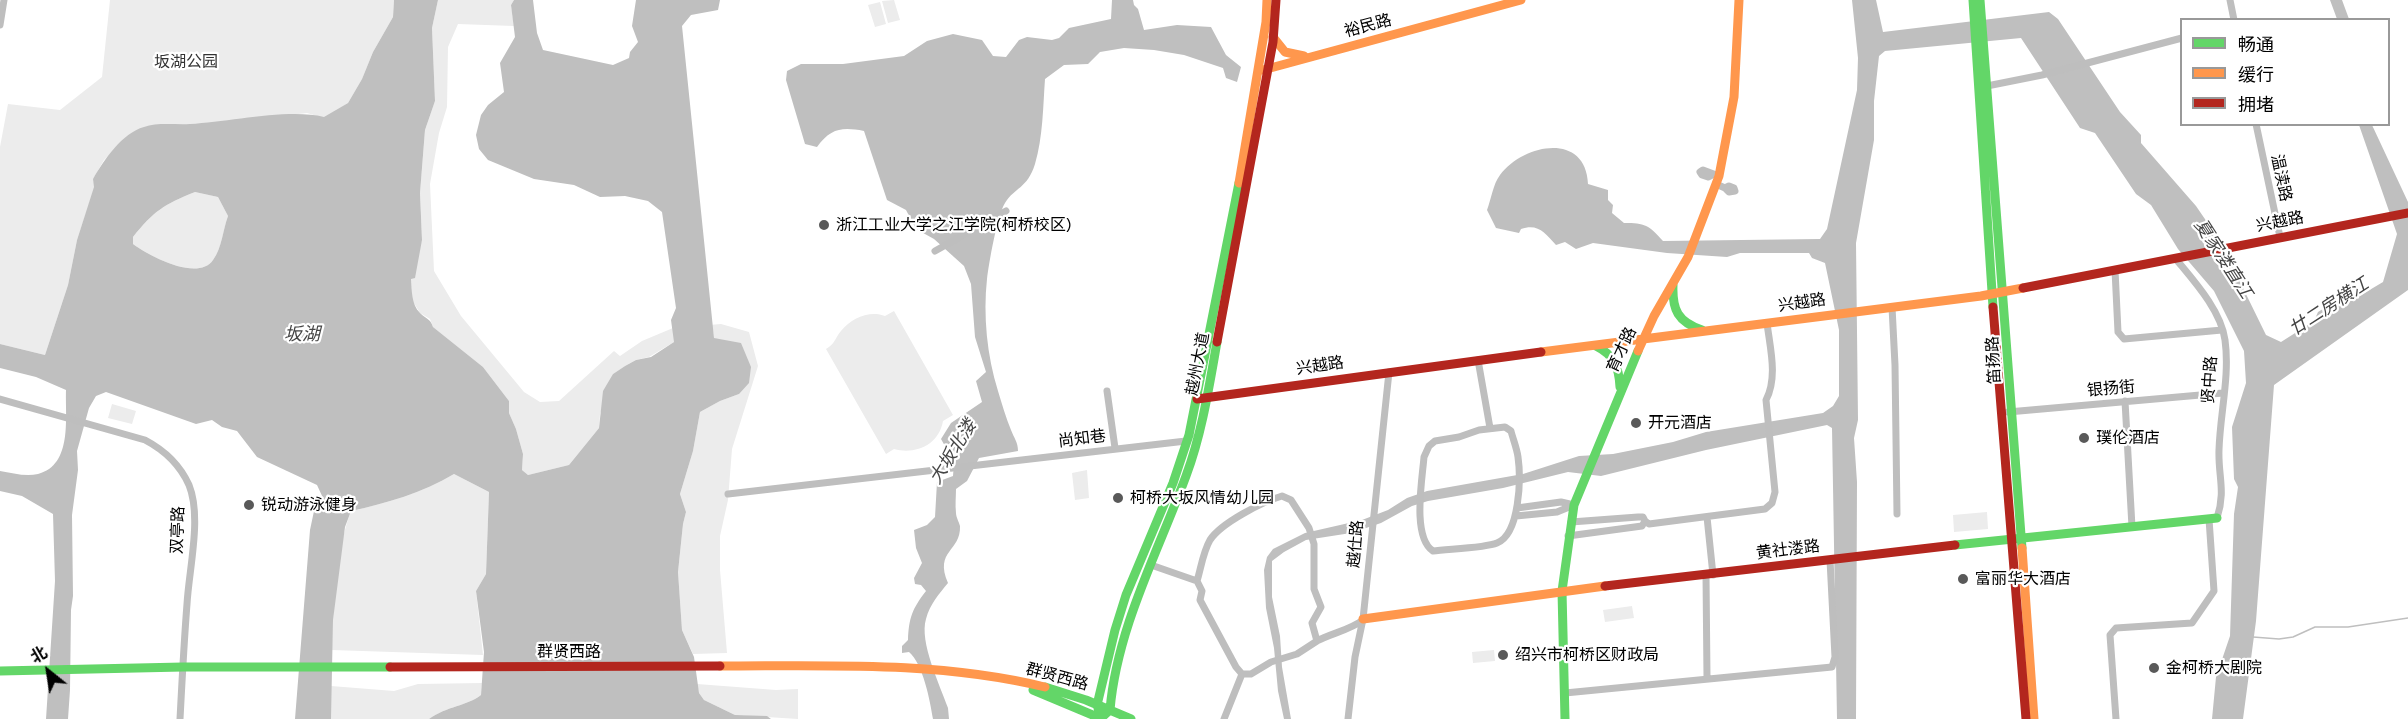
<!DOCTYPE html>
<html>
<head>
<meta charset="utf-8">
<style>
	body { margin:0 }
	#map { position:relative; width:2408px; height:719px; overflow:hidden; background:#fff; font-family:Figtree,"Noto Sans SC",sans-serif }
	canvas { display:block }
	.legend { position:absolute; left:2180px; top:18px; width:210px; height:108px; box-sizing:border-box; background:#fff; border:2px solid #999; margin:0; padding:8px 10px; list-style:none; font-size:18px; color:#000 }
	.legend li { display:flex; align-items:center; gap:12px; height:30px }
	.legend b { width:30px; border:2px solid #999 }
	.north { position:absolute; left:18px; top:641px; width:60px; height:60px; -webkit-text-stroke:4px #fff; paint-order:stroke; rotate:330deg; font-size:16px; font-weight:700; line-height:24px; text-align:center; color:#000 }
	.north::after { content:''; display:block; margin:auto; width:21px; height:27px; background:#000; clip-path:polygon(50% 0,100% 100%,50% 72%,0 100%) }
</style>
</head>
<body>
<div id="map">
<canvas width="2408" height="719"></canvas>
<ul class="legend">
<li><b style="height:8px;background:#63d668"></b>畅通</li>
<li><b style="height:8px;background:#ff974d"></b>缓行</li>
<li><b style="height:8px;background:#b3261e"></b>拥堵</li>
</ul>
<div class="north">北</div>
</div>
<script>
const g = document.querySelector('canvas').getContext('2d');
g.lineJoin = 'round';
function fillPath(path, color) { g.fillStyle = color; g.fill(path, 'evenodd'); }
function stroke(path, color, width, dash) { g.strokeStyle = color; g.lineWidth = width; g.lineCap = dash ? 'butt' : 'round'; g.setLineDash(dash || []); g.stroke(path); }
function label(font, color, halo, rows, align = 'center') {
  g.font = font + ' Figtree,"Noto Sans SC",sans-serif'; g.lineWidth = 4.5; g.setLineDash([]); g.textBaseline = 'middle'; g.strokeStyle = halo; g.fillStyle = color; for (const [text, x, y, turn = 0] of rows) {
    g.save(); g.translate(x, y); g.rotate((+turn || 0) * Math.PI / 180); g.textAlign = isNaN(turn) ? turn : align; if (halo) g.strokeText(text, 0, 0); g.fillText(text, 0, 0); g.restore();
  }
}
fillPath(new Path2D(`
	M110,0H394L393,17L373,52L362,79L348,103L324,118L307,113L132,133L104,160L93,179L95,186L77,240L68,285L45,355L0,344V147L8,104L60,110L102,77Z
	M438,0H514L511,5L514,26L458,24L448,47L447,107L439,133L430,184L434,271L461,316L524,392L540,402L559,401L614,351L620,356L642,341L673,328L721,324L749,332L758,366L732,449L728,500L720,536V570L727,653L693,654L682,630L678,572L683,524L686,512L680,494L693,451L700,412L720,401L739,394L714,339L713,330L674,342L649,357L636,360L625,366L613,374L600,414L599,428L569,465L528,475L522,470L523,454L516,429L509,413V401L483,367L433,327L430,319L420,313L412,300L411,278L422,240L420,193L425,130L435,101L432,28Z
	M894,0L900,20L888,23L882,1Z
	M880,2L886,24L875,27L868,5Z
	M195,192L218,197L228,216C223,230 222,248 213,260C198,282 149,256 133,244V237C154,211 163,205 195,192Z
	M894,311L953,415L943,421C939,445 915,455 894,449L886,454L826,349C835,344 835,338 841,331C851,318 870,310 885,316Z
	M112,404L136,411L132,424L108,418Z
	M1087,470L1089,498L1075,500L1072,473Z
	M454,474L489,492L486,574L476,591L483,655L332,650C333,608 336,550 351,511C387,503 422,493 454,474Z
	M1987,512L1988,529L1954,532L1953,515Z
	M1632,606L1634,618L1605,622L1603,610Z
	M1494,650L1495,661L1473,663L1472,652Z
	M482,683L481,695C467,706 447,706 429,719H331V686L394,691L418,684Z
	M697,684L776,690L798,689V719L735,715L704,700L699,693Z`), '#ececec');
fillPath(new Path2D(`
	M394,0H438L432,28L435,101L425,130L420,193L422,240L415,278L411,279C412,290 411,304 420,313C426,319 430,318 433,327L483,367L509,401V413L516,429L523,454L522,470L528,475L569,465L599,428L603,391L613,374L625,366L636,360L651,357L674,342L671,320L676,308L662,212L648,201L625,196L600,197L574,185L534,179L488,160L479,149L476,135L481,115L488,105L504,92L500,63L515,37L511,5L514,0H533L537,33L543,50L613,65L629,58L630,52L638,42L632,26L636,0H720L718,10L691,15L682,26L714,338L741,343L751,367L749,383L739,394L720,401L700,412L693,451L680,494L686,512L683,524L678,572L682,630L694,657L699,693L704,700L735,715L767,716L771,719H429C447,706 467,706 481,695L484,652L476,591L486,574L489,492L454,474C422,493 387,503 351,511L345,527L333,620L331,719H295L310,530L314,511L323,498L317,485L257,457L237,431L222,427L212,420L196,424L106,392L96,396L89,408L77,451L78,470L72,515L73,596L71,610L70,690L68,719H46L55,581L53,514L22,496L0,491V471C12,473 26,477 38,474C73,465 65,417 66,390L36,377L0,368V344L45,355L68,285L77,240L94,187L93,179C104,160 122,133 144,127C157,122 176,125 190,124C229,122 289,108 324,117L348,103L362,79L373,52L393,17ZM195,192L218,197L228,216C223,229 222,248 213,260C198,282 149,256 133,244V237C154,211 163,205 195,192Z
	M1112,0H1133L1134,5L1138,9L1144,30L1177,25L1211,27L1226,55L1241,67L1237,82L1226,78L1223,68L1184,55L1154,50L1124,48L1100,52L1088,64L1064,65L1045,79C1043,107 1043,137 1035,164C1027,189 1015,187 1005,203C997,216 989,263 987,279C983,315 987,356 998,391C1002,404 1006,418 1011,430C1014,438 1018,442 1018,451L979,458L967,481L956,489C956,496 955,505 956,513C956,517 959,522 960,526C961,552 934,550 948,583C939,594 930,604 926,619C919,642 940,685 948,708L949,719H933C930,700 923,664 909,652L902,653V646L908,640C909,618 912,609 926,591L921,585L915,584L914,578L922,563L916,548L914,530L927,525L935,517L937,482L953,476L954,462L941,439L951,423L982,402L976,381L986,372L975,337L971,284L964,266L934,239L916,229L906,210L887,200L864,131C842,127 831,128 817,147L805,144L786,80L787,71L801,64H843L904,56L927,41L953,34L982,40L993,56L1006,57L1019,40L1027,37L1052,40L1059,38L1069,28L1111,19Z
	M1852,0H1876L1883,32L2049,12L2058,19L2120,112L2141,135V143L2196,206L2220,241L2266,335L2281,342L2314,321L2318,312L2334,302L2351,301L2383,282L2397,234L2359,125H2372L2408,202V290L2274,385L2256,621L2243,719H2212L2216,677L2230,636L2234,514L2238,487L2234,479L2232,427L2246,383L2244,351L2214,291L2178,249L2151,205L2136,194L2095,133L2080,128L2021,38L1885,51L1879,56L1874,101V140L1856,243L1858,420L1854,438L1857,482L1856,719H1837L1832,428L1827,425L1706,450L1601,476L1568,472L1503,488L1428,501L1412,506L1381,523L1351,533L1306,540L1284,552L1272,561V597L1280,636L1282,667L1291,719H1284L1278,691L1274,648L1266,608L1264,570L1267,557L1273,549L1305,533L1362,520L1388,510L1407,498L1427,491L1523,474L1579,456L1613,454L1673,442L1706,432L1823,413L1833,406L1839,396V330L1825,263L1812,258L1809,253H1740L1727,257L1667,253L1593,243L1576,249L1565,242L1556,245C1545,233 1538,223 1521,229L1519,233L1496,228L1487,210C1491,200 1493,184 1500,175C1524,143 1586,132 1588,184L1608,190V200L1613,205L1612,213L1624,223C1645,223 1649,225 1663,241L1820,239L1827,229L1857,90L1858,58Z
	M2330,0H2342L2349,19H2337Z`), '#bfbfbf');
stroke(new Path2D(`
	M2253,637L2279,639L2293,637L2315,627H2348L2408,618`), '#bfbfbf', 1.5);
stroke(new Path2D(`
	M2230,0L2234,20
	M0,25L4,0
	M1987,86L2042,75L2182,38
	M2256,124L2280,237
	M1712,175L1708,177L1702,175L1700,172L1703,170L1719,176
	M1716,184L1725,188L1729,192L1735,191L1734,188L1729,186L1725,188
	M935,251L1006,211
	M2175,258C2193,280 2221,310 2225,340C2230,376 2220,414 2219,450C2218,476 2226,491 2217,518
	M2115,270L2118,332L2124,339L2222,330
	M1892,307L1895,365L1897,514
	M1478,360L1490,428
	M1107,391L1115,448
	M0,399L145,440C164,450 180,465 189,485C202,517 189,569 187,604C184,642 182,681 180,719
	M2125,401L2132,527
	M2008,412L2223,393
	M1505,427L1511,431C1513,439 1517,449 1518,457C1521,478 1520,534 1497,543C1485,548 1448,549 1433,551C1412,537 1422,481 1424,457L1429,446L1435,441L1459,437L1479,430Z
	M728,494L1186,441
	M1282,496L1291,500L1309,528L1314,544V589L1321,607L1312,623L1317,641L1297,654L1271,662L1251,674H1242L1236,667L1200,600L1202,591L1197,581C1201,568 1203,552 1210,540C1221,523 1262,502 1282,496Z
	M1516,516L1557,512L1574,505L1561,502L1517,508
	M1707,517L1713,575
	M1645,521L1649,524L1765,509L1772,503L1775,492L1766,400C1778,377 1770,348 1767,323
	M1568,536L1642,526L1645,521L1643,517H1638L1571,522
	M1151,565L1197,581
	M1706,575L1707,678
	M1317,641C1332,633 1350,630 1363,620
	M1565,693L1832,667L1835,657L1830,560
	M1224,719L1242,674
	M1348,719L1355,657L1363,619L1389,372
	M2116,719L2110,635L2116,628L2192,623L2214,591L2209,519`), '#bebebe', 7);
stroke(new Path2D(`
	M1973,0L1993,307
	M1980,0L2022,548
	M1673,285C1672,310 1678,322 1702,330
	M1596,346C1614,355 1619,367 1620,387
	M1955,545L2217,518
	M0,671L183,667H390
	M1045,687L1086,700L1131,719
	M1033,690L1102,719
	M1099,711L1097,705L1115,630L1126,595L1173,483L1189,435L1239,183
	M1101,718L1110,710C1117,628 1158,552 1186,476C1202,433 1209,387 1217,342
	M1565,719L1562,591L1574,505L1638,351`), '#63d668', 9);
stroke(new Path2D(`
	M1273,37L1285,52L1304,56
	M1263,70L1521,0
	M1239,183L1266,22L1267,0
	M1638,351L1654,316L1688,257L1719,176L1734,97L1739,0
	M1541,352L1981,296L2023,288
	M2022,548L2034,719
	M1363,619L1605,586
	M720,666C828,666 938,661 1045,687`), '#ff974d', 9);
stroke(new Path2D(`
	M2023,288L2408,213
	M1993,307L2026,719
	M1217,342L1273,42L1276,0
	M1197,399L1541,352
	M1605,586L1955,545
	M390,667L720,666`), '#b3261e', 9);
for (const [x, y, r, color] of [
	[824,225,6,"#595959"],
	[1636,423,6,"#595959"],
	[2084,438,6,"#595959"],
	[1118,498,6,"#595959"],
	[249,505,6,"#595959"],
	[1963,579,6,"#595959"],
	[1503,655,6,"#595959"],
	[2154,668,6,"#595959"]
]) { const dot = new Path2D(); dot.arc(x, y, r, 0, 2 * Math.PI); g.fillStyle = color; g.fill(dot); stroke(dot, '#fff', 2); }
label('16px', '#000', '#fff', [
	["裕民路",1368,26,-15],
	["温渎路",2281,178,78],
	["兴越路",2280,222,-11],
	["兴越路",1802,303,-8],
	["育才路",1622,350,-65],
	["笛扬路",1994,360,-93],
	["越州大道",1198,364,-79],
	["兴越路",1320,366,-8],
	["贤中路",2210,380,-86],
	["银扬街",2111,389,-5],
	["尚知巷",1082,439,-7],
	["双亭路",178,530,-88],
	["越仕路",1356,544,-85],
	["黄社溇路",1788,550,-7],
	["群贤西路",569,652],
	["群贤西路",1057,677,15]
]);
label('16px', '#333', '#fff', [
	["坂湖公园",186,62]
]);
label('16px', '#000', '#fff', [
	["浙江工业大学之江学院(柯桥校区)",836,225],
	["开元酒店",1648,423],
	["璞伦酒店",2096,438],
	["柯桥大坂风情幼儿园",1130,498],
	["锐动游泳健身",261,505],
	["富丽华大酒店",1975,579],
	["绍兴市柯桥区财政局",1515,655],
	["金柯桥大剧院",2166,668]
], 'left');
label('italic 18px', '#444', '#fff', [
	["夏家溇直江",2223,259,57],
	["廿二房横江",2329,307,-33],
	["坂湖",302,335],
	["大坂北溇",953,452,-58]
]);
</script>
</body>
</html>
